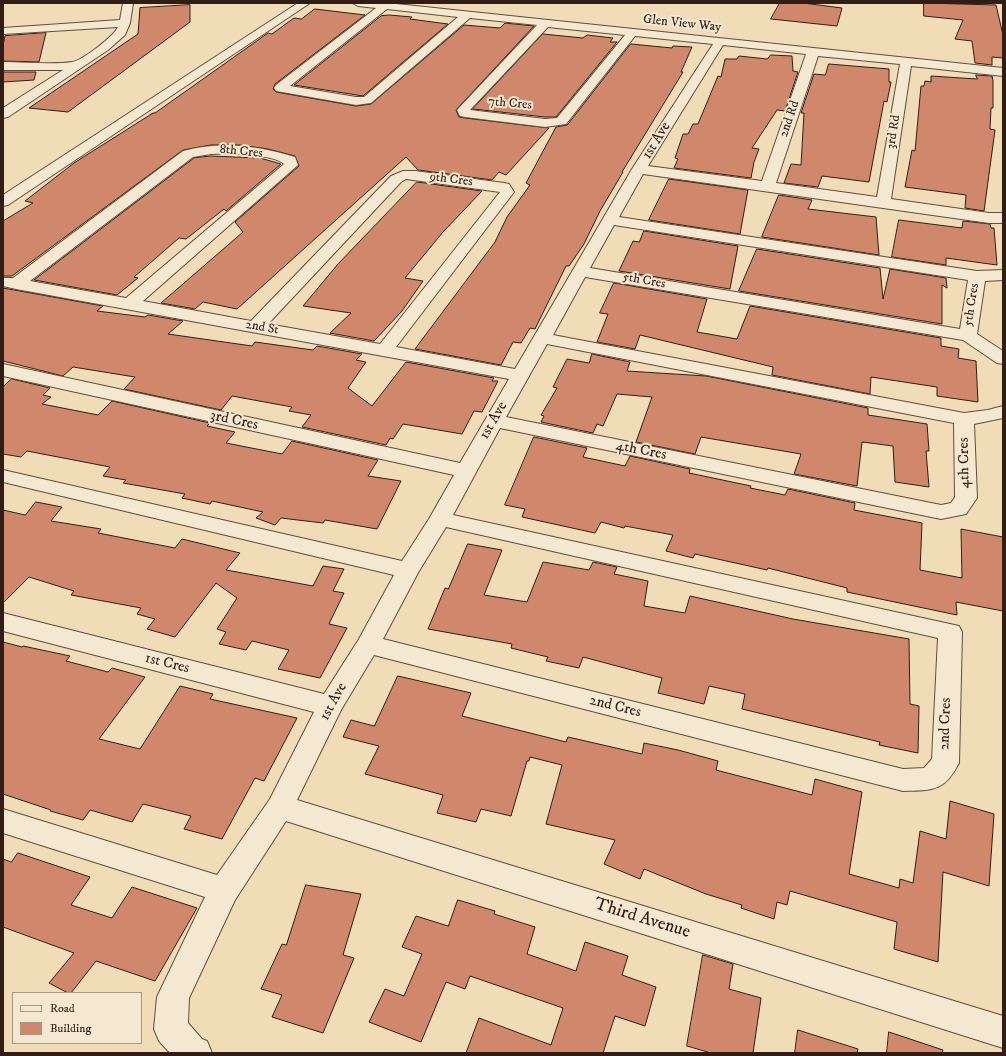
<!DOCTYPE html>
<html>
<head>
<meta charset="utf-8">
<style>
	body { margin:0 }
	#map { position:relative; width:1006px; height:1056px; overflow:hidden; background:#f0dcb7; font-family:"IM FELL DW Pica",serif }
	canvas { display:block }
	.frame { position:absolute; inset:0; border:4px solid #311d15; pointer-events:none }
	.legend { position:absolute; left:12px; top:992px; width:130px; height:52px; box-sizing:border-box; background:#f5e8d0; border:1px solid #a79785; margin:0; padding:5px 7px; list-style:none; font-size:12px; color:#311d15 }
	.legend li { display:flex; align-items:center; gap:8px; height:20px }
	.legend b { width:20px; border:1px solid #a79785 }
</style>
</head>
<body>
<div id="map">
<canvas width="1006" height="1056"></canvas>
<div class="frame"></div>
<ul class="legend">
<li><b style="height:5px;background:#f5e8d0"></b>Road</li>
<li><b style="height:11px;background:#d0886c"></b>Building</li>
</ul>
</div>
<script>
const g = document.querySelector('canvas').getContext('2d');
g.lineJoin = 'round';
function fillPath(path, color) { g.fillStyle = color; g.fill(path, 'evenodd'); }
function stroke(path, color, width, dash) { g.strokeStyle = color; g.lineWidth = width; g.lineCap = dash ? 'butt' : 'round'; g.setLineDash(dash || []); g.stroke(path); }
function label(font, color, halo, rows, align = 'center') {
  g.font = font + ' "IM FELL DW Pica",serif'; g.lineWidth = 4; g.setLineDash([]); g.textBaseline = 'middle'; g.strokeStyle = halo; g.fillStyle = color; for (const [text, x, y, turn = 0] of rows) {
    g.save(); g.translate(x, y); g.rotate((+turn || 0) * Math.PI / 180); g.textAlign = isNaN(turn) ? turn : align; if (halo) g.strokeText(text, 0, 0); g.fillText(text, 0, 0); g.restore();
  }
}
const building = new Path2D(`
	M780,3H803L842,8L837,26L771,19Z
	M924,3L996,5L1003,35V58L992,57V65L975,63L972,41L955,39L963,20L924,16Z
	M190,5V22L68,112L29,108L138,34L140,8Z
	M315,9L365,15L275,84L273,89L276,92L356,106L371,104L464,25L500,28L505,23L534,26L456,110L459,117L465,118L549,128L506,175L499,172L492,180L418,170L406,157L237,309L203,302L195,309L161,303L243,232L235,222L299,166L295,156L268,149L240,145H211L183,150L12,276H3V221L33,203L25,201L74,163L153,113H155L268,33L272,34L294,18L301,19Z
	M389,15L412,17L410,19L448,24L363,96L294,85L381,16Z
	M46,33L39,62L3,61V45L5,36Z
	M543,34L583,38L587,35L613,38L610,42H617L556,117H545L473,109Z
	M631,44L672,48L673,46L692,47L681,72H683L622,172H623L600,211L584,244L569,266H566L535,329L530,328L521,343L513,342L501,365L415,349L495,242L507,217L530,185L526,183L556,127L567,125Z
	M771,55L792,56L793,71L798,72L785,111L777,110L752,148L759,149L754,162L751,178L674,168L678,159L675,158L683,134H688L693,124H698L718,76L721,77L725,59H737L739,56L767,59Z
	M829,64L889,69V82H891L887,102L884,101L869,182L822,176L818,187L784,183L791,164L801,165L804,113H801L814,74L825,75Z
	M3,72H36L34,80L3,82Z
	M976,75L992,76L993,81V108H991L990,129L995,130L984,211L965,208L966,195L905,187L912,150L915,151L921,86H924L925,81L931,82V76L977,79Z
	M211,156L260,158L281,164L226,211L224,209L186,239L179,238L134,277L138,278L117,295L34,280L194,158Z
	M669,179L748,190L740,234L649,220Z
	M417,182L482,191L443,232L405,278L423,281L402,311L374,341L330,333L351,313L303,306L338,264Z
	M779,195L812,200L808,209L876,217L879,255L762,237Z
	M899,220L962,228L963,221L990,224L991,228H994L997,265L946,258V265L892,257Z
	M644,231L738,246L730,289L619,271L633,241L639,242Z
	M757,249L880,268L883,299L890,269L946,278L947,288L942,285V324L739,291Z
	M614,283L707,299L697,332L737,339L750,306L941,338V346L959,349L958,358L976,361L978,402L937,396V387L871,377L870,394L772,375L773,367L640,335L635,349L597,342L608,314L600,313Z
	M3,288L103,306L97,311L145,317L148,315L183,321L168,334L252,346L255,342L313,350L317,346L362,354L356,360L366,362L348,388L372,406L406,362L494,378L492,381H498L482,412L474,411L462,434L403,424L393,439L390,438L386,445L302,427L311,415L289,411L292,407L232,396L221,410L124,389L135,377L73,367L63,376L3,361Z
	M592,354L630,362L627,371L706,376L868,408V415L927,424L929,451H926L929,487L895,482L893,446L862,442L857,486L794,474L801,454L701,437L695,454L636,442L652,397L617,394L603,426L597,424L593,433L541,422L544,416L541,415L557,388L553,387L567,359L589,363Z
	M12,379L50,388L43,395L51,397L42,404L98,415L112,401L210,423L207,426L235,432L226,443L282,454L292,441L378,460L368,476L401,481L377,529L325,520L323,523L281,518L275,525L256,518L263,512L212,501L210,504L182,498L185,494L123,483L126,480L103,476L110,467L27,451L21,457L3,454V387Z
	M534,437L587,448L583,457L625,466L630,456L690,469L689,473L751,486L750,488L785,495L788,489L855,503L854,510L922,523L920,570L962,578L961,529L1003,537V611L956,602L957,615L847,592V588L768,568L767,570L695,554L693,558L666,551L673,535L625,526L624,528L601,522L595,533L522,517L525,509L505,505Z
	M36,502L62,507L51,521L101,529L98,533L175,548L182,539L240,553L226,570L313,586L323,566L344,569L333,591L344,593L329,624L347,628L320,678L278,669L289,650L252,641L246,650L219,644L226,632L217,629L237,598L216,583L175,637L147,629L155,619L137,614L141,608L71,595L74,591L29,577L3,603V510L25,515Z
	M468,544L502,550L484,595L527,602L543,562L589,570L593,562L617,567L614,574L648,581L644,606L685,613L690,596L793,619L909,639L910,704L919,706L918,753L879,745L880,742L742,709L745,694L709,686L704,704L658,693L662,678L583,657L579,668L546,661L548,657L511,648L512,644L428,629L445,588L448,589Z
	M3,642L22,647L23,646L70,656L66,661L108,672L112,668L145,677L99,739L140,749L180,686L213,694L210,699L297,718L264,781L255,778L222,839L184,829L191,816L143,804L132,822L90,810L83,820L50,811L51,810L3,794Z
	M398,676L471,693L462,716L566,742L568,737L642,754L644,743L678,750L718,761L716,770L812,795L815,779L862,792L849,874L899,888L900,879L913,883L920,831L946,839L950,801L994,814L989,886L943,872L938,962L894,949L897,922L790,891L787,905L777,902L774,919L741,908L742,905L706,894L644,869L640,879L604,864L615,840L546,824L562,765L530,757L529,761H527L511,816L481,809L476,822L437,813L443,795L365,774L379,746L343,737L351,720L374,726Z
	M18,853L90,877L71,905L112,918L132,887L197,908L155,981L96,961L71,993H68L49,983L74,953L3,927V859L11,862Z
	M306,885L361,894L343,955L354,958L323,1033L272,1017L282,995L261,989L282,944L286,945Z
	M458,900L495,911L494,914L535,927L527,954L576,971L585,942L628,956L622,975L656,987L645,1026L615,1016L603,1053H466L479,1018L551,1045L563,1008L470,976L465,989L446,982L421,1042L369,1022L385,989L404,996L422,954L402,947L416,916L448,926Z
	M703,955L733,964L729,989L761,998L753,1053H711L687,1046Z
	M798,1030L858,1049L857,1053H795Z
	M889,1032L943,1050L942,1053H887Z`);
fillPath(building, '#d0886c');
stroke(building, '#311d15', 1);
const minor = new Path2D(`
	M123,3H133L130,23L125,35L108,50L8,117L3,118V108L63,70H3V62C26,62 50,65 72,62C82,61 114,36 118,27L3,34V28L120,20Z
	M298,3H310L8,205L3,206V195Z
	M353,3H387L1003,68V76L911,66L891,199L989,213H1003V223H989L643,174L619,217L977,271L1003,270V280L985,281L977,334L1003,351V364L997,363L963,340L585,277L553,335L964,413L988,410L1003,406V418L974,424L977,498L966,514L941,519L500,428L453,515L959,626L962,632L959,763C944,792 933,790 903,791L374,655L341,710L297,800L1003,1016V1048L286,821L235,900L189,998L188,1023L202,1039L207,1041L212,1053H170L159,1041L154,1029L157,997L205,897L3,833V809L217,875L270,799L314,712L3,631V613L324,694L359,639L394,575L3,482V470L402,561L429,519L454,475L3,376V364L460,463L509,379L16,289L3,286V278H13L183,151C221,141 258,146 295,157L298,165L143,301L251,321L391,176L403,171H415L504,183L509,184L514,192L396,347L515,369L632,169L713,44L635,36L566,124L545,127L465,117L460,116L457,110L537,25L470,18L371,103L356,105L276,91L274,88L276,85L376,8L358,6ZM387,9L458,17L364,97H356L290,86ZM548,27L625,35L557,118L545,119L470,110ZM723,45L806,54L762,181L648,166ZM818,56L900,64L877,197L776,183ZM211,154C226,153 274,154 284,164L126,298L30,281L193,157ZM406,179L500,192L380,344L268,324L401,182ZM614,225L968,280L960,329L590,268ZM547,344L954,423L955,497L951,503L941,505L506,417ZM446,527L938,638L932,759L924,768L903,769L383,639L419,571Z`);
stroke(minor, '#614d3e', 2);
fillPath(minor, '#f5e8d0');
label('13px', '#311d15', '#f5e8d0', [
	["Glen View Way",682,24,6],
	["7th Cres",510,104,5],
	["2nd Rd",790,119,-71],
	["3rd Rd",894,132,-81],
	["8th Cres",241,152,6],
	["9th Cres",451,180,7],
	["5th Cres",644,281,10],
	["5th Cres",972,305,-81],
	["2nd St",262,328,10]
]);
label('15px', '#311d15', '#f5e8d0', [
	["1st Ave",657,141,-58],
	["3rd Cres",234,421,12],
	["1st Ave",494,421,-60],
	["4th Cres",641,451,11],
	["4th Cres",965,463,-91],
	["1st Cres",167,664,14],
	["1st Ave",334,702,-61],
	["2nd Cres",615,707,14],
	["2nd Cres",946,724,-88]
]);
label('18px', '#311d15', '#f5e8d0', [
	["Third Avenue",642,919,17]
]);
</script>
</body>
</html>
